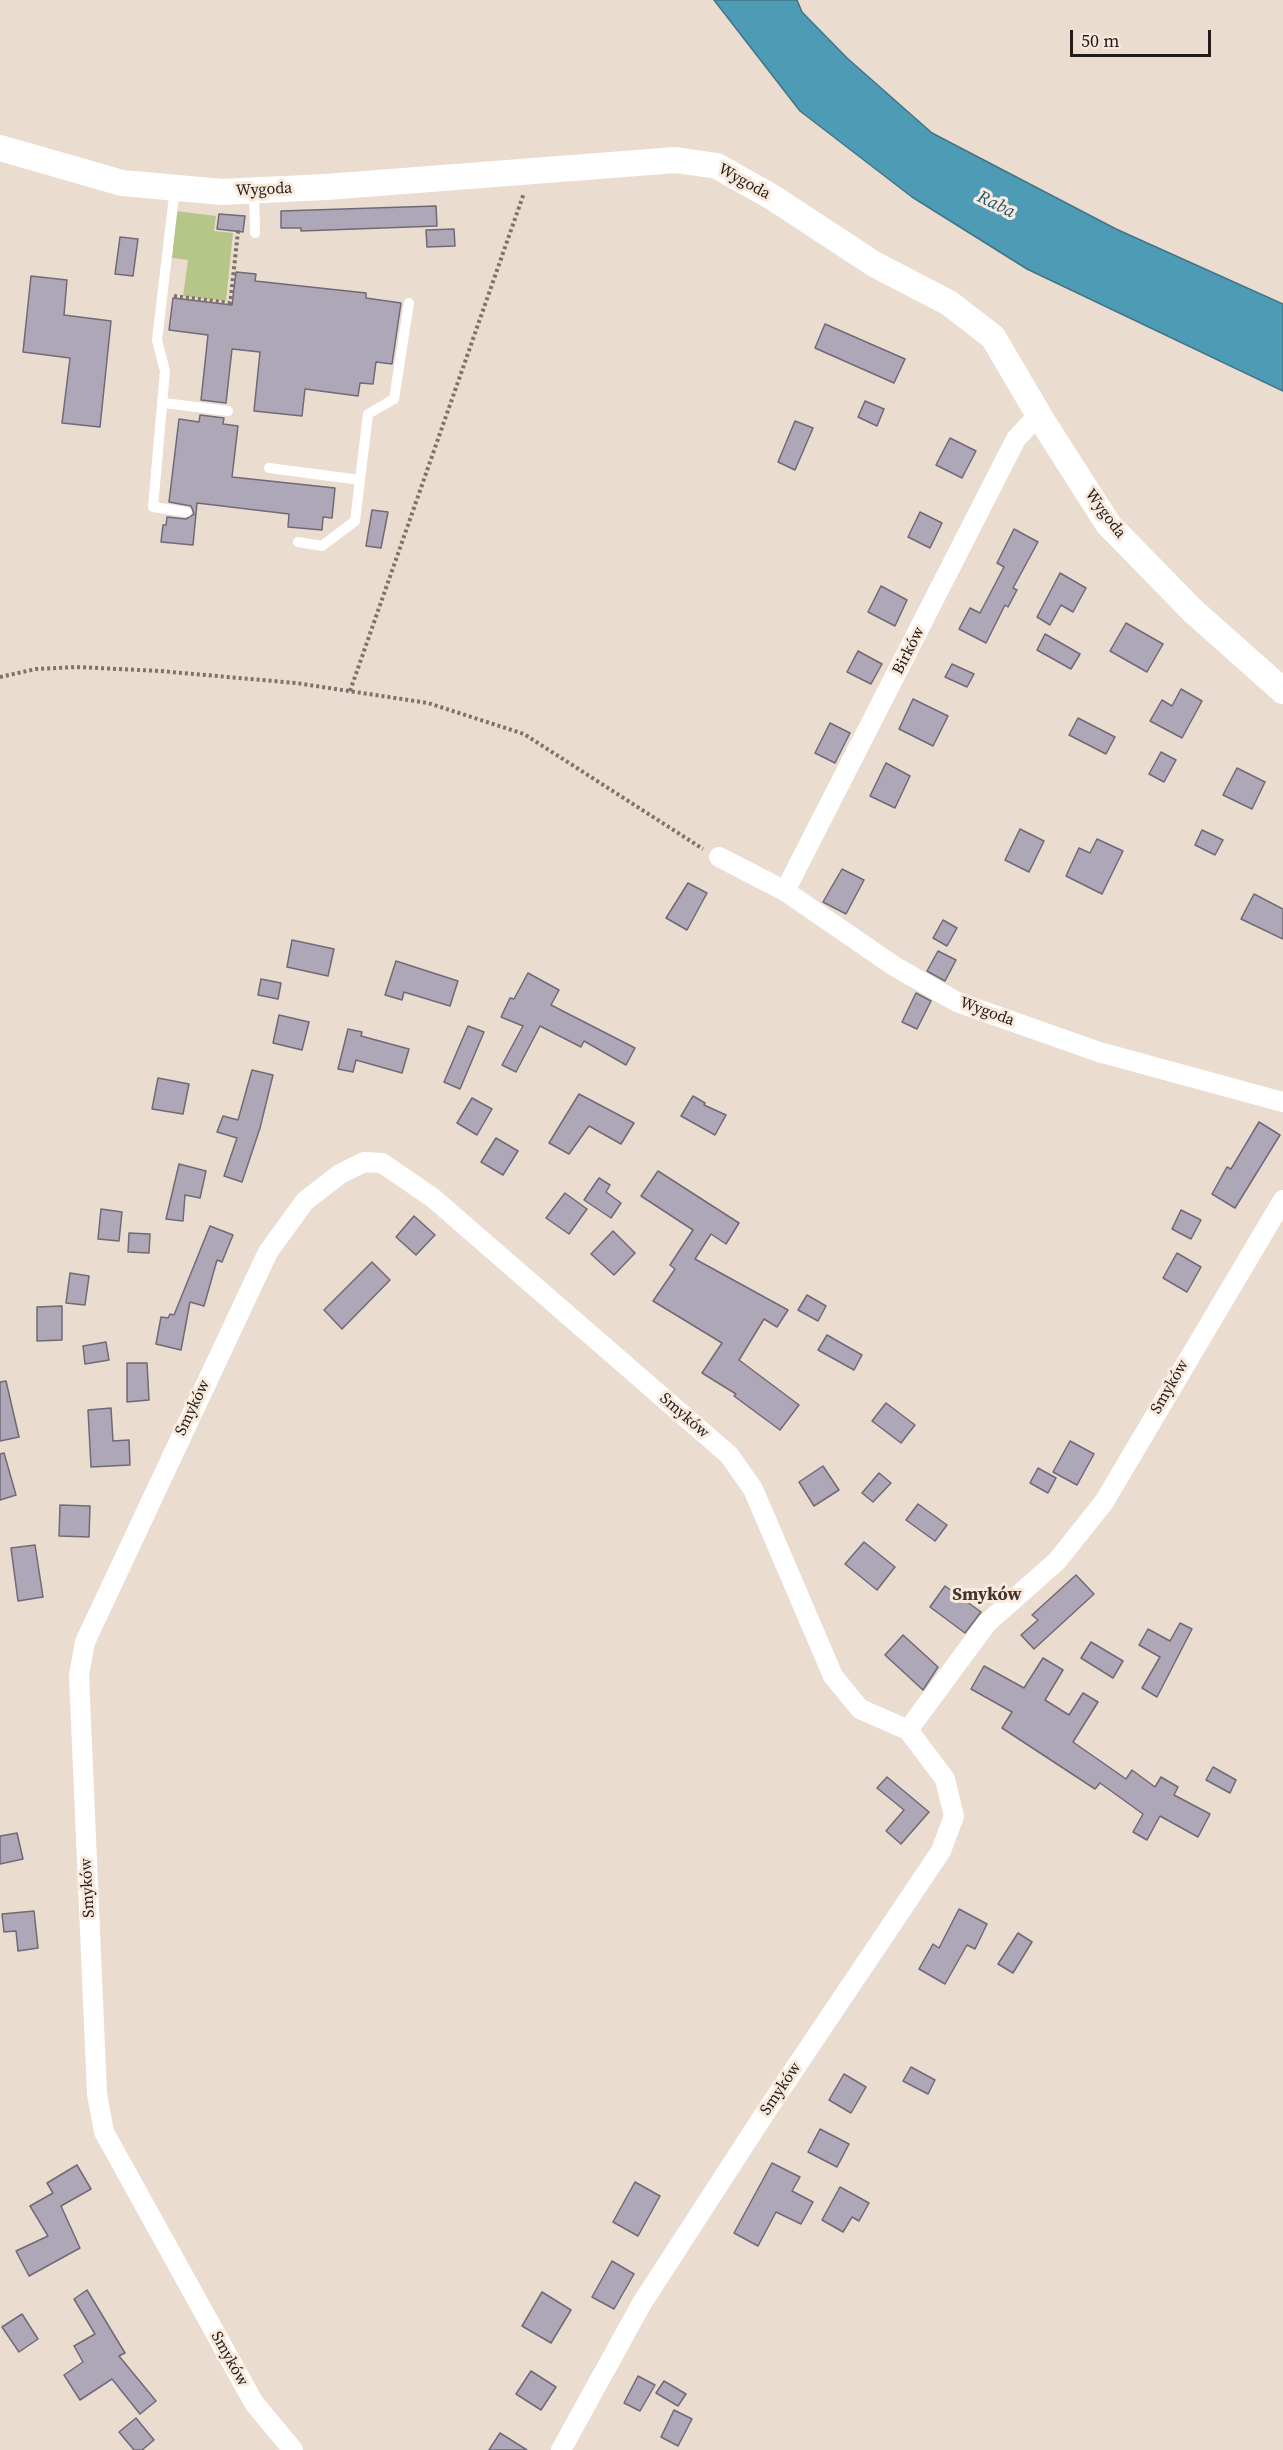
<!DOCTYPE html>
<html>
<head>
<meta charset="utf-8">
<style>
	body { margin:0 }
	#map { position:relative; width:1283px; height:2450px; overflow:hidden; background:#ebdcd0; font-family:"Source Serif 4",serif }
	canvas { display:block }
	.scale { position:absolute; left:1070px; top:30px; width:141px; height:27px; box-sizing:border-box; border:3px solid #211c17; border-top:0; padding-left:8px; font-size:18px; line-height:21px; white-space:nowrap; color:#211c17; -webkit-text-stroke:4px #f9eadd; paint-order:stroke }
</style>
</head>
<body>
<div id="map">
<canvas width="1283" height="2450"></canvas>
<div class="scale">50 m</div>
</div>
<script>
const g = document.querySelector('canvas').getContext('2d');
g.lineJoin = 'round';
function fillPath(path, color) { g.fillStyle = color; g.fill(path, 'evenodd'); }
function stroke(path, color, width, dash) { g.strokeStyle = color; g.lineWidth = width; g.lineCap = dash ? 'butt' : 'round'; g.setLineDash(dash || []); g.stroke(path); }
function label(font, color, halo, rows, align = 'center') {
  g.font = font + ' "Source Serif 4",serif'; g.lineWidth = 6; g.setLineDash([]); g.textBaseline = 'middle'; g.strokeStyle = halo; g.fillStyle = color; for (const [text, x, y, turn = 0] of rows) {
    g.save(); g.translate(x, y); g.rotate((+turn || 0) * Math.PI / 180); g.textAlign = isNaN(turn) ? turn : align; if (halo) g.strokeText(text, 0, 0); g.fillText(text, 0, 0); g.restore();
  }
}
fillPath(new Path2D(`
	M176,211L216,216L214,231L233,233L226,301L183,296L188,260L172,258Z`), '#b6c689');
const water = new Path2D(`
	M714,0H797L802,12L847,58L932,133L1116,229L1283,304V391L1027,269L912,197L800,111Z`);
fillPath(water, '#4e9bb6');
stroke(water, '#407586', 1.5);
const building = new Path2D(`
	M436,206L437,226L301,231V228H281V211Z
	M219,214L245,216L243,232L217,229Z
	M454,229L455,246L427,247L426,230Z
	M120,237L138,239L133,276L115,274Z
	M236,272L256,274L255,281L366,293V298L401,303L392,364L376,362L373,384L360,383L358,396L305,389L302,416L254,411L260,352L232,349L226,403L201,400L208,335L169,330L173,298L232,305Z
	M31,276L67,280L64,315L111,321L100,427L62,423L70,358L23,352Z
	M825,324L905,359L894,383L815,348Z
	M865,401L884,409L877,426L858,417Z
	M200,415L224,418L223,424L238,426L232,477L335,488L332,518L323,517L322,530L288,527L289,514L197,503L193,545L161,542L163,525H166L167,517L186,519L194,514L191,506L169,502L179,419L199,422Z
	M795,421L813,428L795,470L778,462Z
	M950,438L976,451L962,478L936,465Z
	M372,510L388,512L381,548L366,546Z
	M920,512L942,523L930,548L908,537Z
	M1014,529L1038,542L1013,588L1017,590L1008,607L1005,605L986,643L959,629L970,608L980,613L1004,567L997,563Z
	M1060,573L1086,588L1073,612L1061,605L1050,625L1037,617Z
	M881,586L907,600L895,626L868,612Z
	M1126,623L1163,644L1147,672L1110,651Z
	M1045,634L1080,654L1071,669L1037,650Z
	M858,651L882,664L871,684L847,672Z
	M952,664L974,674L967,687L945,677Z
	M1181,689L1202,701L1182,738L1150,721L1162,700L1172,706Z
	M913,699L948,716L933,746L899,729Z
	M1078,718L1115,737L1106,754L1069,735Z
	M830,723L850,733L835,763L815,753Z
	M1161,752L1176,760L1164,782L1149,774Z
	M886,763L910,776L895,808L870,796Z
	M1237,768L1265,782L1252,809L1223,795Z
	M1020,829L1044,841L1029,872L1005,860Z
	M1202,830L1223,840L1215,855L1195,845Z
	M1097,839L1123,851L1102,894L1066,876L1079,848L1090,853Z
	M842,869L864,880L846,914L823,902Z
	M688,883L707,893L687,930L666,918Z
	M1254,894L1283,909V939L1241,919Z
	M943,920L957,928L947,946L933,938Z
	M292,940L334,949L328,976L287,967Z
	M938,951L956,960L945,981L927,971Z
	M396,961L458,981L450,1006L404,992L402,1000L385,995Z
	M528,973L559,990L551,1005L635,1048L626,1065L584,1041L581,1047L540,1026L516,1072L502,1065L523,1026L501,1017L510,998L514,999Z
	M261,979L281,983L278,999L258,995Z
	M916,993L931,1001L917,1029L902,1022Z
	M279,1015L309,1022L302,1050L273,1043Z
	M468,1026L484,1032L460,1089L444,1082Z
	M348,1029L362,1032L361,1036L409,1049L402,1073L356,1060L353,1072L338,1069Z
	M252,1070L273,1075L260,1128L242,1182L224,1176L237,1138L217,1132L223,1116L238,1120Z
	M158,1078L189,1084L183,1114L152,1109Z
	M579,1094L634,1123L621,1144L589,1126L569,1154L549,1143Z
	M693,1096L705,1103L704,1105L726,1115L715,1135L681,1116Z
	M472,1098L492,1109L477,1135L457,1123Z
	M1259,1122L1280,1135L1235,1208L1212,1194L1227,1167L1231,1169Z
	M496,1138L518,1151L503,1175L481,1162Z
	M179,1164L206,1171L200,1198L185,1195L183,1221L166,1219Z
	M658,1171L739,1223L726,1244L711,1234L695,1259L788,1310L777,1327L764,1319L739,1360L799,1405L780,1430L734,1396L736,1394L702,1373L722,1343L653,1301L675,1269L670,1265L693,1230L641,1196Z
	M599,1178L610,1185L606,1192L621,1203L611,1218L584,1200Z
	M565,1193L587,1209L569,1234L546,1218Z
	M101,1209L122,1212L119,1241L98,1239Z
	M1181,1210L1201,1220L1191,1239L1172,1229Z
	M414,1216L435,1235L416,1255L396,1237Z
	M210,1226L233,1235L222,1262L217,1260L204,1306L190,1302L181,1350L156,1344L161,1317L168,1318L170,1314L174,1315Z
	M613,1231L635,1253L614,1275L591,1254Z
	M129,1233L150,1234L149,1253L128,1252Z
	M1177,1253L1201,1267L1187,1292L1163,1278Z
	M372,1262L390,1280L342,1329L324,1310Z
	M70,1273L89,1276L85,1305L66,1303Z
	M807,1295L826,1306L818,1321L798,1310Z
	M62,1306V1340L37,1341V1307Z
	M827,1335L862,1355L854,1370L818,1350Z
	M106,1342L109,1360L85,1364L83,1346Z
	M127,1363H147L149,1400L127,1402Z
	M6,1381L19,1437L0,1441V1382Z
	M886,1403L915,1425L901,1443L872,1421Z
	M111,1408L113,1441L129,1440L130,1465L91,1467L88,1410Z
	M1070,1441L1094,1454L1077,1485L1053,1472Z
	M4,1453L16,1495L0,1500V1454Z
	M823,1466L839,1490L814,1506L799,1482Z
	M1038,1468L1056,1478L1048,1493L1030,1483Z
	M879,1473L891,1483L873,1502L862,1493Z
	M918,1504L947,1525L935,1541L906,1520Z
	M60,1505L90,1506L89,1537L59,1536Z
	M864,1542L895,1567L877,1590L845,1564Z
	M35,1545L43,1597L18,1601L11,1548Z
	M1076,1575L1094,1594L1034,1649L1021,1635L1038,1620L1032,1615Z
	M945,1586L981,1612L965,1633L930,1607Z
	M1180,1623L1192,1629L1157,1697L1142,1688L1160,1657L1139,1645L1148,1629L1170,1641Z
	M903,1635L938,1667L923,1690L885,1655Z
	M1091,1642L1123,1661L1113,1678L1081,1658Z
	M1043,1658L1063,1670L1045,1700L1069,1715L1083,1693L1098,1702L1073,1742L1126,1779L1132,1770L1155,1787L1161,1777L1178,1787L1174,1795L1210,1814L1198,1837L1160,1816L1147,1840L1133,1832L1143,1814L1100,1783L1095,1789L1002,1728L1012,1712L971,1689L984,1666L1024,1688Z
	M1213,1767L1236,1780L1230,1793L1206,1780Z
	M887,1777L929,1812L901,1844L886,1831L904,1810L877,1788Z
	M17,1833L23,1859L0,1864V1836Z
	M959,1909L987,1924L975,1949L967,1945L945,1984L919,1969L933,1944L939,1948Z
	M34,1911L38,1948L18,1951L16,1931L4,1932L2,1914Z
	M1018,1933L1032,1942L1013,1973L998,1964Z
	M911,2067L935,2080L928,2094L903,2081Z
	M844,2074L866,2087L851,2113L829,2100Z
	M820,2129L849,2144L837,2167L808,2152Z
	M772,2163L800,2177L792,2191L813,2202L801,2224L776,2212L758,2246L734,2233Z
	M77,2165L91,2189L61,2206L80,2248L29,2276L16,2251L48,2236L30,2206L53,2193L47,2183Z
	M635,2182L660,2196L638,2236L613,2222Z
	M840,2187L869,2203L859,2221L852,2217L843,2232L822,2220Z
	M612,2261L634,2274L614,2309L592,2297Z
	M87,2290L125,2353L119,2356L156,2401L140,2414L112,2379L80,2400L64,2375L83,2362L74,2346L95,2334L74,2299Z
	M542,2292L571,2310L551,2343L522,2326Z
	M22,2314L38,2339L19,2352L2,2327Z
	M531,2371L556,2387L541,2410L516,2394Z
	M638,2376L655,2385L640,2411L624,2403Z
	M664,2381L686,2394L678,2406L656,2393Z
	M674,2410L692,2419L678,2446L661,2437Z
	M136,2418L154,2440L142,2450H134L119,2432Z
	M500,2433L527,2450H489Z`);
fillPath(building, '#aea7b7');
stroke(building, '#706977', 1.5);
stroke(new Path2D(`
	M174,296L230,303
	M230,305L238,232H242
	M0,677L36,669L77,667L160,671L296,683L428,703L524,734L703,849
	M350,691L524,193`), '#7d736b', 4, [3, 3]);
stroke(new Path2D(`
	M175,188L157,340L165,371L153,507L187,512
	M254,192L255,233
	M164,403L228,411
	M269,468L360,480L368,414L394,399L409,303
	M298,542L322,546L355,521L360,480`), '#fff', 10);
stroke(new Path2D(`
	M719,857L785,891L894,966L957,1002L1099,1052L1283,1102
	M785,891L1016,439L1038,415
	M908,1730L987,1623L1057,1561L1104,1502L1283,1200
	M293,2450L254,2403L104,2132L97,2094L79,1675L85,1642L268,1252L305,1201L340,1174L364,1162L382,1163L433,1198L729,1455L753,1489L833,1676L860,1709L908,1730L945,1779L954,1816L941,1851L767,2110L642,2303L561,2450`), '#fff', 20);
stroke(new Path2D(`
	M0,148L122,183L222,192L326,187L676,160L717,166L772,197L874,264L949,303L993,337L1043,422L1108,524L1193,611L1283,691`), '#fff', 26);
label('16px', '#211c17', '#f9eadd', [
	["Wygoda",744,182,29],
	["Wygoda",264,190,-3],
	["Wygoda",1105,514,53],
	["Birków",909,651,-63],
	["Wygoda",987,1012,20],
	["Smyków",1170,1387,-60],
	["Smyków",193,1408,-64],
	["Smyków",684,1416,41],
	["Smyków",88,1888,-93],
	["Smyków",781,2089,-56],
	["Smyków",229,2359,61]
]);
label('italic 18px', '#1c5a6e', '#f9eadd', [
	["Raba",996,205,26]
]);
label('bold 18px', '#40342b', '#f9eadd', [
	["Smyków",987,1595]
]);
</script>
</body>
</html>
